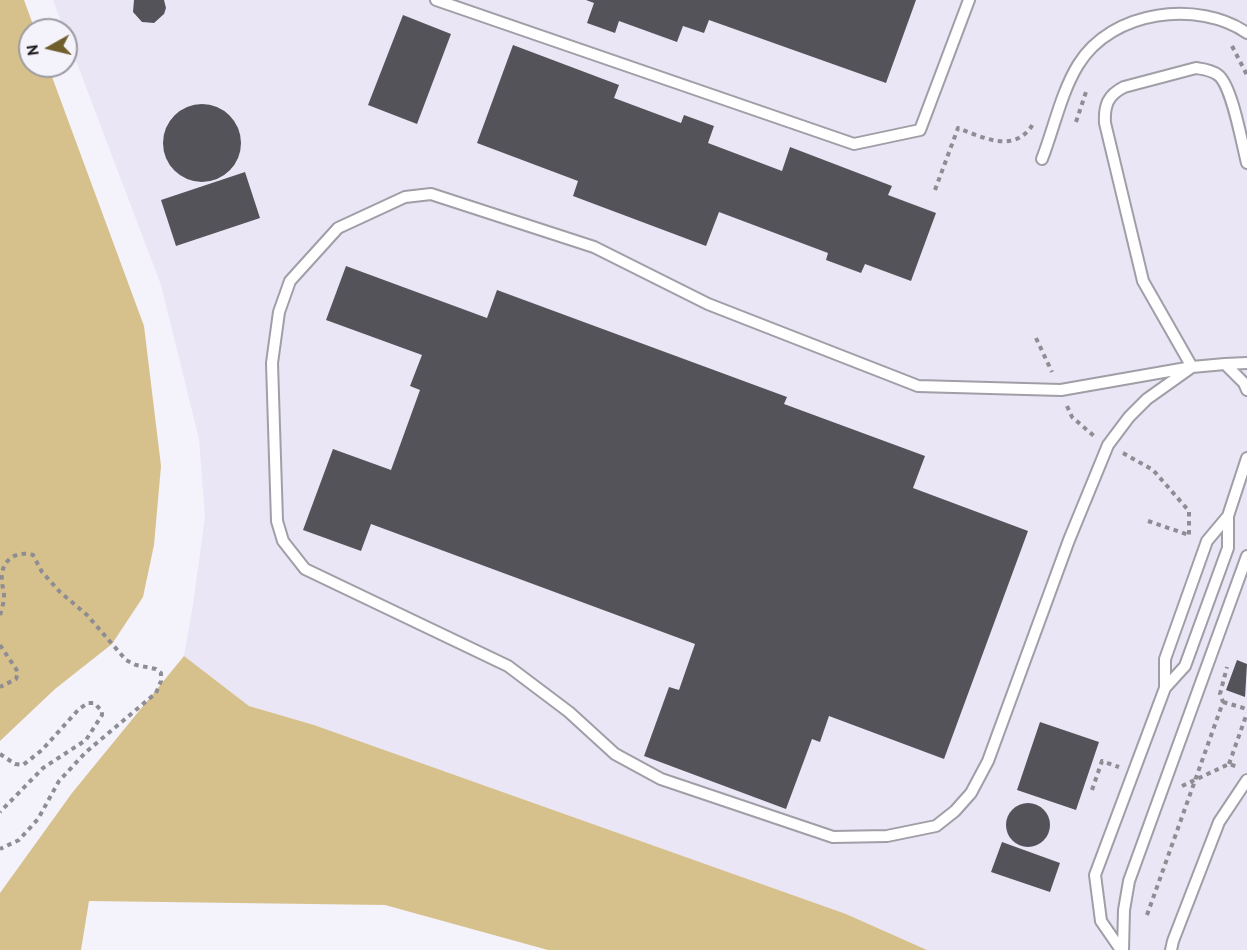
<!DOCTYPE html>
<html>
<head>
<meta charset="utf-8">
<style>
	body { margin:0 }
	#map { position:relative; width:1247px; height:950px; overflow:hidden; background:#f4f2fb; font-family:"PT Sans",sans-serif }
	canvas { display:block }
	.north { position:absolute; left:18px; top:18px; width:60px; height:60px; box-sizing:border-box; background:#f4f2fb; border:2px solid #9c9aa1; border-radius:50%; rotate:262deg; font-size:16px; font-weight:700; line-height:24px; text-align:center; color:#18171a }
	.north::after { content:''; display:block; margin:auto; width:21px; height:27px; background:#705e2c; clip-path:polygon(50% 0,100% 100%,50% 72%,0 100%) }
</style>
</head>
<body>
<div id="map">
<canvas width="1247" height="950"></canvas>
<div class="north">N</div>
</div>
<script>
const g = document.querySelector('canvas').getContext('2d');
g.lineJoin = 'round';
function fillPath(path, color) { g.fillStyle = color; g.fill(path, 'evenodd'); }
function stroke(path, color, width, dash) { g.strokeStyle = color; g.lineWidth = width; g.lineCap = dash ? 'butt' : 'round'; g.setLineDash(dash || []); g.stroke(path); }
fillPath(new Path2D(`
	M53,0H1247V950H927L846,914L314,725L249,706L184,656L193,605L205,517L199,439L161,285Z`), '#eae6f5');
fillPath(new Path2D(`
	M0,0H24L35,30H30V66H48L144,326L161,466L154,545L143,597L112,644L55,689L0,741Z
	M184,656L249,706L314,725L846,914L927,950H548L385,905L89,901L81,950H0V893L72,793Z`), '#d6c18d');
fillPath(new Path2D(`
	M134,0H164L166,8L164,14L154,23L142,22L133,12Z
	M586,0H916L886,83L709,20L704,33L683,26L677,42L619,21L615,33L587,23L594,3Z
	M403,15L451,34L417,124L368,105Z
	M513,45L619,85L614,98L681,123L684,115L714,126L708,143L782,171L790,147L892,186L888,195L936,213L911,281L865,264L861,273L826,260L828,253L719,212L706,246L573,196L578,181L477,143Z
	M163 143a39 39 0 1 1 78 0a39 39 0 1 1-78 0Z
	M245,172L260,218L176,246L161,200Z
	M346,266L487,318L497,290L787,397L784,404L925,456L913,488L1028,531L944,759L829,716L820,742L812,739L786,809L644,756L669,687L679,690L695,644L371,524L361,551L303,530L333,449L391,470L420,390L410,386L422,355L326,320Z
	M1237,660L1247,664L1245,697L1226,690Z
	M1040,722L1099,742L1076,810L1017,790Z
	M1006 825a22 22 0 1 1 44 0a22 22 0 1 1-44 0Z
	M1002,842L1060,863L1050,892L991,872Z`), '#55535a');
const service = new Path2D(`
	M436,0L854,144L920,130L969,0
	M1042,159C1054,128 1061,93 1078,65C1112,9 1199,0 1247,33
	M1225,364L1247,363
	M1192,367L1147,399L1129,417L1108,445L1069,540L988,761L971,793L955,811L936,826L887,836L833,837L661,779L615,754L569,712L508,666L305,569L283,541L277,521L272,363L279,312L290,281L338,228L405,197L431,194L594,247L708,304L918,386L1061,390L1192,367L1225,364L1244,383L1247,390
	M1192,367L1143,281L1105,123C1104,105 1108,95 1124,87L1196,68C1203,69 1212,70 1218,75C1232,85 1242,144 1247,163
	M1165,688L1185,666L1228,548V516L1247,458
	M1121,950L1101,921L1095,875L1165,688V659L1207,541L1228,516
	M1123,950L1124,910L1129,881L1247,556
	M1171,950L1173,941L1219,822L1247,780`);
stroke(service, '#a09ea6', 14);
stroke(new Path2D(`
	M1232,46L1247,75
	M1076,122L1086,92
	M935,190L958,128C984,138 1015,154 1033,124
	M1036,338L1052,372
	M1067,406L1072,417L1094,436
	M1123,453L1153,470L1189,511V535
	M1148,521L1189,535
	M0,615C2,609 4,602 4,595C4,590 2,586 2,581C0,561 15,550 33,555L42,572L60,592L87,615L126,660L136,665L156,669L161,673V681L156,693L86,752L59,781L38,819L19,840L0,849
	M0,645L18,672L16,679L0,687
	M1223,702L1247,709
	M0,754L15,764L23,765L42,750L79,709L88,703H94L102,711V715L86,740L43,768L0,812
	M1229,764L1247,713
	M1182,786L1229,764L1238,767
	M1092,790L1102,761L1119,767
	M1147,915L1223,702L1220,694L1227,667`), '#8e8d93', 4, [4.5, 4.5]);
stroke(service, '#fff', 10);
</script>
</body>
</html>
